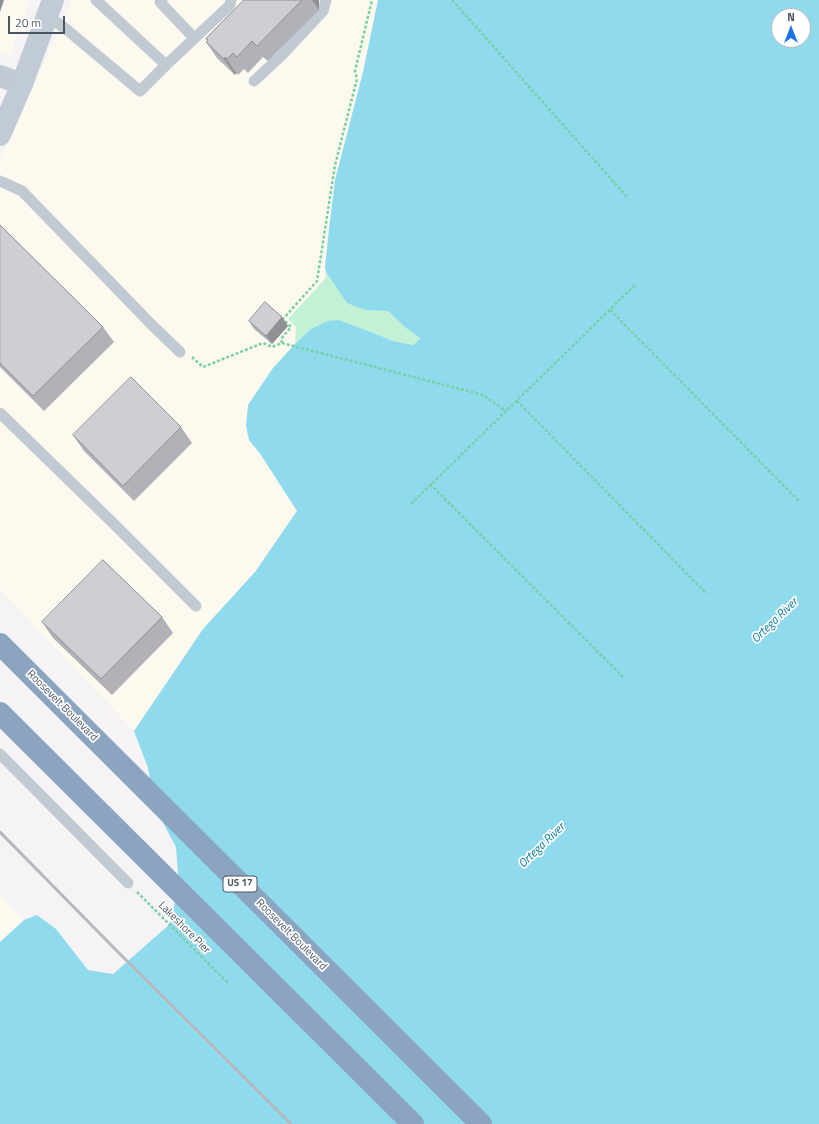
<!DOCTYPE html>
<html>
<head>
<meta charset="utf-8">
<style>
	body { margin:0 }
	#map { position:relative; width:819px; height:1124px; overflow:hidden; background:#f5f3f3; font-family:"Titillium Web",sans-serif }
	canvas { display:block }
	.north { position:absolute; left:771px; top:8px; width:40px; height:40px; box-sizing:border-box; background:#fff; border:1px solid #b7bbc0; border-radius:50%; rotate:0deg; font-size:11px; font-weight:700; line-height:16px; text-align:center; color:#4a5661 }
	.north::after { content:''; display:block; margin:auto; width:14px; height:18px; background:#1a73e8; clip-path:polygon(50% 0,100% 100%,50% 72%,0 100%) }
	.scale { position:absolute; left:8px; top:16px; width:57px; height:18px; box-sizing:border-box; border:2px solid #4a5661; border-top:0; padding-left:5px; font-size:12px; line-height:14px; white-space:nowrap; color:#4a5661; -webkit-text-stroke:3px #fff; paint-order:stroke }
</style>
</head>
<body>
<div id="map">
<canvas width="819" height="1124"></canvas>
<div class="north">N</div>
<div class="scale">20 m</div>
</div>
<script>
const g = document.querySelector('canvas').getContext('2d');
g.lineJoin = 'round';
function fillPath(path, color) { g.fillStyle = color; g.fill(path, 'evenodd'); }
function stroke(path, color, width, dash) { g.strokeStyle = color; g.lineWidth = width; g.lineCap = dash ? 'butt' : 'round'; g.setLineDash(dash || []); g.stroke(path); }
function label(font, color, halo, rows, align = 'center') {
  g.font = font + ' "Titillium Web",sans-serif'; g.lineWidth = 3.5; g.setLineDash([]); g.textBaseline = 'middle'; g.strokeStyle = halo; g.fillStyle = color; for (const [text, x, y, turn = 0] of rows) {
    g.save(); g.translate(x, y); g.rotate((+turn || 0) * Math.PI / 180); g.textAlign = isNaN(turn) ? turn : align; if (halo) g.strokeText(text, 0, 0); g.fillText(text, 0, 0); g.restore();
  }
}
fillPath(new Path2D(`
	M0,0H30L10,57L0,53Z
	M70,0H378L363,72L335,180L329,229L325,279L288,319L296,327L295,344L273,368L249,440L261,455L297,511L255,572L203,629L134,731L0,589V158L67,12Z
	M0,895L24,920L0,942Z`), '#fdf9ef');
fillPath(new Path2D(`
	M326,272L336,286L365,310L388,311L406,328L420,337L413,345L393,341L381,336L339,320L311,329L295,344L296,327L288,319L325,279Z`), '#c3f1d5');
fillPath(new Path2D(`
	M378,0H819V1124H0V942L24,920L37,915L56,929L88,970L113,974L170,924L179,884L176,847L162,821L151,785L148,768L134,731L203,629L255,572L297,511L261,455L249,440L246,426L248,405L273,368L295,344L311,329L328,321L339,320L381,336L393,341L413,345L420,338L406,328L388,311L365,310L347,303L326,272L325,267L329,229L335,180L363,72ZM779,16H803V40H779Z`), '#90daee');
stroke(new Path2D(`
	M452,0L628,198
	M610,310L800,502
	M282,343L281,339L291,327L283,319L317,281L335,165L357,79L355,71L372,0
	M192,357L203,367L263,343L272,347L282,343L483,395L506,411
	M517,401L707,594
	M430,484L623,677
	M411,504L636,284
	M137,892L229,984`), '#7ad0a6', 2.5, [3, 2]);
stroke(new Path2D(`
	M96,0L166,65
	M162,0L160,2L194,38
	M48,16L66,29L140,91L166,65L230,5L231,0
	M254,81L281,56L323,11L326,0
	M0,181L22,191L151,324L180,352
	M0,413L113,523L196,606
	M0,754L128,883`), '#c1cad2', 11);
stroke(new Path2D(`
	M0,76L22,84`), '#c1cad2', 22);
stroke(new Path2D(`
	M0,135L22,84L53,0`), '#c1cbd6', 22);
stroke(new Path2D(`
	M0,644L481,1124
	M0,713L413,1124`), '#8ba5c1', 22);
stroke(new Path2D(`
	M0,832L116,950L291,1124`), '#b5b8bd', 3);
fillPath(new Path2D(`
	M244,0H319V10L268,61L263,57L248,73L244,69L238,75L236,73L235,75L217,58L206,42L208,41L206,39Z
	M0,225L103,327L114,342L44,411L0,367Z
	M282,317L288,326L272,344L254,329L249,321Z
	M181,427L192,443L134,501L84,451L73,435Z
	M162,617L173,633L112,695L53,638L42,622Z`), '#b0b2b7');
fillPath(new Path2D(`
	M0,0H4L0,12Z
	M312,0H319V10Z
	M225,57L236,73L235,75L224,59Z
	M282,317L288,326L272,344L266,336Z`), '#909195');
const building = new Path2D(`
	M244,0H302L257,46L252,41L237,57L233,53L227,59L225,57L224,59L206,42L208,40L206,39Z
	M0,225L103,327L33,396L0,363Z
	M265,302L282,317L266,336L249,321Z
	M131,377L181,427L123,486L73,435Z
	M103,560L162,617L101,679L42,622Z`);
fillPath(building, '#cdcfd5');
stroke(building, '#909195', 1);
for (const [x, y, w] of [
	[240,884,34]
]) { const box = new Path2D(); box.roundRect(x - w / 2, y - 8, w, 16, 3); g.fillStyle = '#fff'; g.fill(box); stroke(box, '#4a5661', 1); }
label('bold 10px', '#4a5661', null, [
	["US 17",240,884]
]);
label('11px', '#4a5661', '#fff', [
	["Roosevelt Boulevard",62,706,45],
	["Lakeshore Pier",184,928,45],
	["Roosevelt Boulevard",291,935,45]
]);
label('italic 12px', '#0c7c9b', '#fff', [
	["Ortega River",775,621,-44],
	["Ortega River",542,846,-44]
]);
</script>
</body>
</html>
